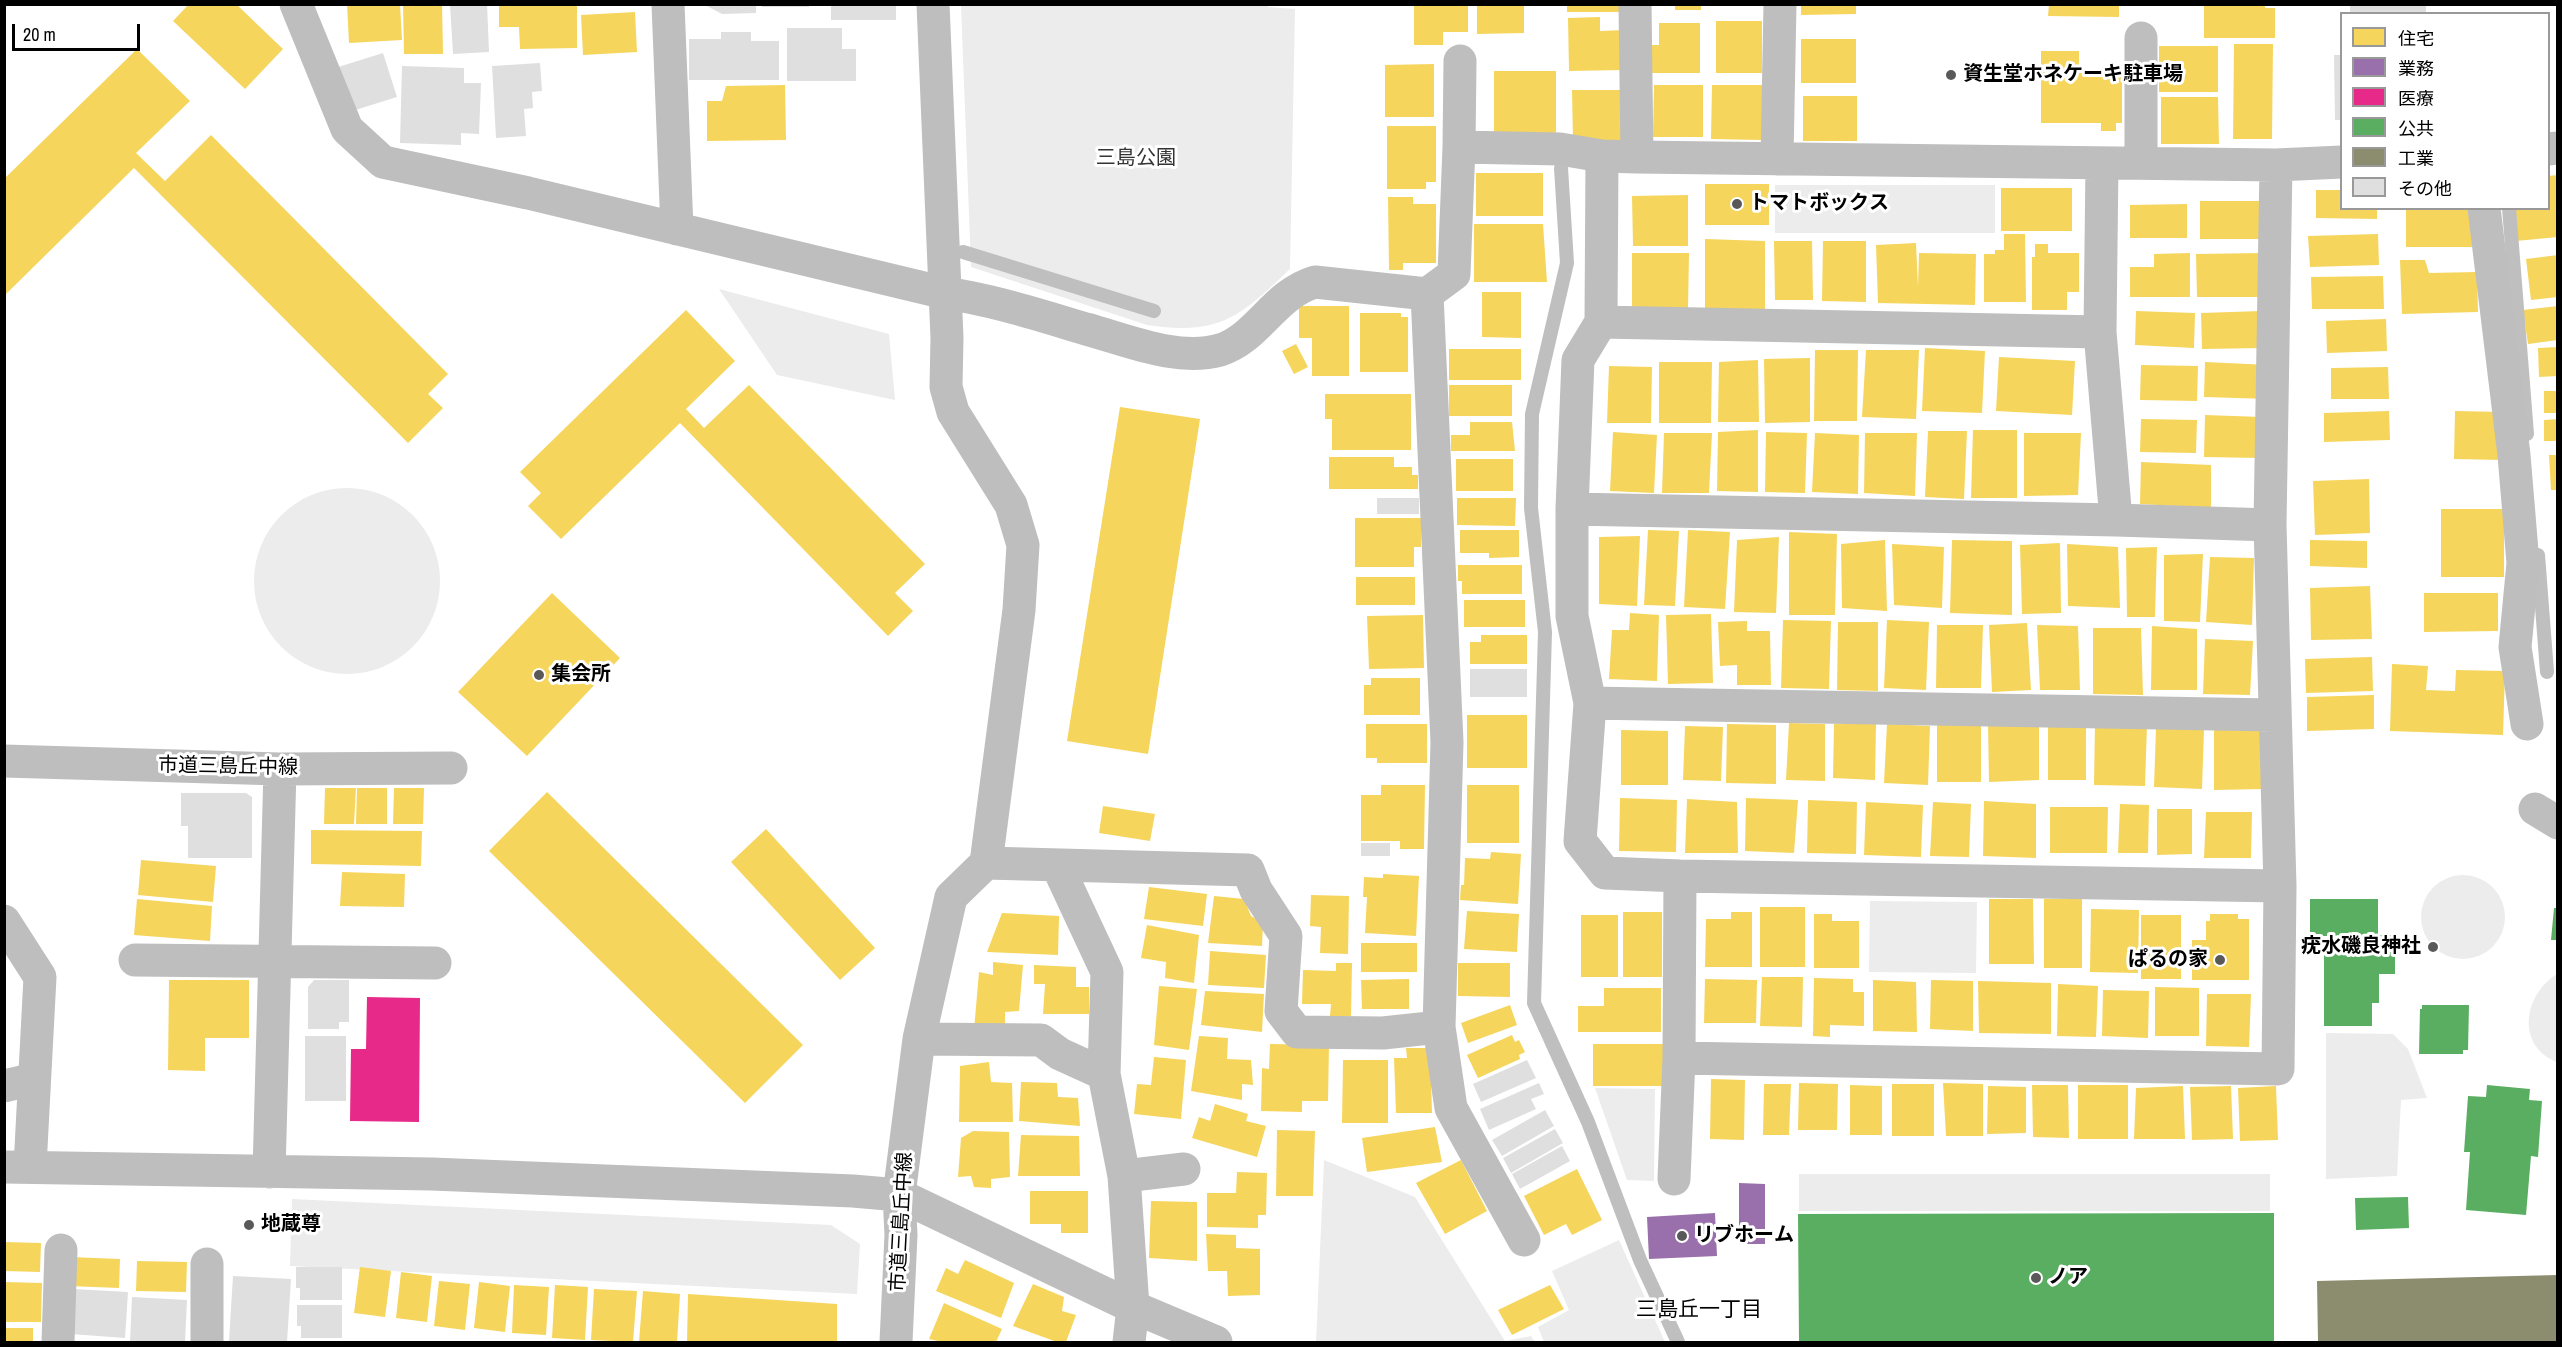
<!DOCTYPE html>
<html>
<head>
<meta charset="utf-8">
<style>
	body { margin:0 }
	#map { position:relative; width:2562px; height:1347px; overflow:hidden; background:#fff; font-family:"Archivo Narrow","Noto Sans JP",sans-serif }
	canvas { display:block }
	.frame { position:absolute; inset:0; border:6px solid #000; pointer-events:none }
	.legend { position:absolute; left:2340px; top:12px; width:210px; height:198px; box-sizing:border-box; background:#fff; border:2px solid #999; margin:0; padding:8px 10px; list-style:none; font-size:18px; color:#000 }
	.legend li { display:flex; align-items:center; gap:12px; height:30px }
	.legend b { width:30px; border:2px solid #999 }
	.scale { position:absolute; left:12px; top:24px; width:128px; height:27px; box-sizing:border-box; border:3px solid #000; border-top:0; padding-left:8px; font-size:18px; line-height:21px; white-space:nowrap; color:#000; -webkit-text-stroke:4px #fff; paint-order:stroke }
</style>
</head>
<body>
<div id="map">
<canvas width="2562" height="1347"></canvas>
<div class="frame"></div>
<ul class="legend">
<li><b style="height:16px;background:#f6d55c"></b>住宅</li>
<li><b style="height:16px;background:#9970ab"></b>業務</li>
<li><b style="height:16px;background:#e7298a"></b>医療</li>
<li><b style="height:16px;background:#5aae61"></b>公共</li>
<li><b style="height:16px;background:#8c8c6e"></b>工業</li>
<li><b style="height:16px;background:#dfdfdf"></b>その他</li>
</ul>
<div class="scale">20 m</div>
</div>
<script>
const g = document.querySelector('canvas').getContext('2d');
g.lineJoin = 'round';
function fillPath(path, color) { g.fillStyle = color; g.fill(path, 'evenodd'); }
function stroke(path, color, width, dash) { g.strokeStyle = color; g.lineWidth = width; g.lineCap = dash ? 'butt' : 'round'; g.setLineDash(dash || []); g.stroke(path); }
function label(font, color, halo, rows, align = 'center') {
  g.font = font + ' "Archivo Narrow","Noto Sans JP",sans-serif'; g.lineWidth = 6; g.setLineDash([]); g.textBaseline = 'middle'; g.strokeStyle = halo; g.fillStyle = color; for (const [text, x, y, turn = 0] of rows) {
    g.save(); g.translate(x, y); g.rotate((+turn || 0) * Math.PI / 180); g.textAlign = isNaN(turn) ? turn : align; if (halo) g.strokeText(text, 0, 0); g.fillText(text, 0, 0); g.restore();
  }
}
fillPath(new Path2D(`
	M1268,5V7L1295,9L1290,269C1240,317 1219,336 1147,325L971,267L961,5Z
	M1775,185H1995V233H1775Z
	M719,289L889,334L895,400L777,375Z
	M254 581a93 93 0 1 1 186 0a93 93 0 1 1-186 0Z
	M2421 917a42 42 0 1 1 84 0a42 42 0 1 1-84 0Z
	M1870,901L1977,902L1976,973L1869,972Z
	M2557,974V1062C2516,1046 2523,995 2557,974Z
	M2326,1033L2393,1034L2408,1049L2427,1098L2401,1100L2397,1176L2326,1179Z
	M1595,1088L1655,1089L1654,1181L1627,1180Z
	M1324,1160L1415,1197L1505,1341L1531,1336L1535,1342H1316Z
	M1799,1174H2270V1211H1799Z
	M292,1199L831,1225L860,1244L857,1294L290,1266Z
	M1619,1240L1665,1342H1544L1538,1327L1569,1310L1552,1271Z`), '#ececec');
fillPath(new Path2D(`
	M189,4H236L283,49L245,89L173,21Z
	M347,4H400L402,40L349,43Z
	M403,4H442L443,54H404Z
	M499,4H577V48L520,49L519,27H499Z
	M1414,4H1468V32H1443V45H1414Z
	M1477,4H1524V33L1477,34Z
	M1567,4H1622V12H1567Z
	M1675,4H1701V10H1675Z
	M1801,4H1856V14L1801,15Z
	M2049,4H2119V17L2048,16Z
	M2204,4H2265V8H2275V38H2204Z
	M635,12L637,52L583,55L581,15Z
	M1600,17V31L1624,30V70L1569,71L1568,18Z
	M1716,21H1762V73H1716Z
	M1659,23H1700V73H1648V45H1659Z
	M1801,39H1856V83H1801Z
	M2234,44H2273L2272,139H2233Z
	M2159,46H2218V92H2159Z
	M137,49L190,101L136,153L165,181L211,135L448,374L428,394L443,408L408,443L134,168L4,296V179Z
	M2041,51H2079V68H2122V123H2116V131H2101V123H2041Z
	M1434,64V117H1385V65Z
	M1494,71H1556V134H1494Z
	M785,85L786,140L707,141V101H722L726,86Z
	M1654,85H1703V137H1653Z
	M1712,85H1763L1762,140L1711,139Z
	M1572,90H1628V141H1573Z
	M1803,96H1857V141H1803Z
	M2161,97H2218L2219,144H2161Z
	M1387,126H1436V182H1426V189H1387Z
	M1476,173H1543V216H1476Z
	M2558,175V237L2516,241L2513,208H2548V176Z
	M1705,184H1769V225H1705Z
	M2001,188H2072V231H2001Z
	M2316,190H2342V208H2377V219L2316,218Z
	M1688,195V246H1633L1632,196Z
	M1388,197H1413V204H1436V263H1403V270H1389Z
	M2200,201H2263L2264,239H2200Z
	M2187,204V238H2130V205Z
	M2406,208H2472V247H2406Z
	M1474,224H1543L1547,282H1474Z
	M2004,234H2025L2026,302H1984V254H1995V250H2004Z
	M2378,234L2379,265L2310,267L2308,236Z
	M1705,239L1765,241V311L1705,309Z
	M1774,241H1812L1813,300H1775Z
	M1823,241H1866V302L1822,301Z
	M1916,243L1918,287L1919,253L1976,254L1975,305L1878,303L1876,245Z
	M2035,244H2048V253H2079V292H2067V310H2032V257H2035Z
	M1632,253H1689L1688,308L1632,307Z
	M2190,253V297H2130V267H2154V254Z
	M2263,253L2264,297H2197L2196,254Z
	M2558,255V297L2531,300L2526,259Z
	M2400,260H2425L2429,273L2477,272L2478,312L2402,314Z
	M2383,276L2384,309H2312L2311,277Z
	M1482,292H1521V338L1482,337Z
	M1299,306H1349V376H1312V338H1299Z
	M2558,306V340L2528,344L2523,310Z
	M686,310L735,361L686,409L704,428L749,385L925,564L895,593L913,611L888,636L680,423L561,539L528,506L541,493L520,472Z
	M2136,311L2195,313L2194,348L2135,345Z
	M2261,311L2262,348L2202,349L2201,313Z
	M1360,313H1401V317H1408V372H1360Z
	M2386,319L2387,351L2327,353L2326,321Z
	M1296,344L1308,367L1294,374L1282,351Z
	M2558,347V376L2539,377L2538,348Z
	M1925,348L1985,351L1982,413L1922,411Z
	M1449,349H1521V380H1449Z
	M1815,350H1858L1857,421H1814Z
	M1866,350H1919L1916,419L1862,417Z
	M1999,357L2075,361L2072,415L1996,411Z
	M1810,358V422L1765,423L1764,359Z
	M1758,360L1759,422H1718L1719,362Z
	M1659,362H1712L1711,423H1659Z
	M2205,362L2270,365L2269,399L2204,397Z
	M2141,365L2198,366L2197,401L2140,400Z
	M1609,366L1652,367L1651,423H1607Z
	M2388,367L2389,399H2331V368Z
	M1449,385H1512V416H1449Z
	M2544,391H2558V413H2544Z
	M1325,394H1411V450H1332V419H1325Z
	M1120,407L1200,419L1148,754L1067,741Z
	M2389,411L2390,440L2324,442V413Z
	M2455,411L2503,412V460L2454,459Z
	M2205,415L2262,417L2261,458L2204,457Z
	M2141,419L2197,420L2196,453L2140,452Z
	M2558,419V441H2544V420Z
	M1470,422H1512L1515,451H1451V435H1470Z
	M1758,430V492L1717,491L1718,432Z
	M1973,430H2017V498H1971Z
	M1928,431H1967L1964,499L1925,497Z
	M1613,432L1657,435L1654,493L1610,491Z
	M1766,432L1807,433L1805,493L1765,492Z
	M1664,433H1712L1709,493H1662Z
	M1815,433L1859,435L1858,494L1812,492Z
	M1865,433H1917L1915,496L1864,493Z
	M2024,433H2081L2078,495L2024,496Z
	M2549,455H2558V490H2551Z
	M1329,457H1394V467H1412V475H1418V489H1329Z
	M1456,459H1513V491H1456Z
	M2141,462L2211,465V508L2140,504Z
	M2369,479L2370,533L2315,535L2313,481Z
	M1457,498H1516L1515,526L1457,525Z
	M2441,509H2504V577H2441Z
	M1355,518H1421V547H1414V567H1355Z
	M1460,530H1519V557L1489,558V553H1460Z
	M1648,530L1679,531L1675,606L1644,605Z
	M1688,530L1730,532L1725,609L1684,607Z
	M1789,532L1837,534L1835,615H1789Z
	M1640,536L1637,606L1599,604V537Z
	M1779,537L1776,613L1734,612L1737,540Z
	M1885,540L1887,611L1842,608L1841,544Z
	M1952,540L2012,541V615L1950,613Z
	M2310,540L2367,541V568L2310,566Z
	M2060,543L2061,613L2022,614L2020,545Z
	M1892,544L1944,547L1942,608L1894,605Z
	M2067,544L2118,547L2120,608L2068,606Z
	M2157,547L2155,617H2127L2126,548Z
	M2203,554L2200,622L2164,621V555Z
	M2210,557L2254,558L2252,625L2206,622Z
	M1458,565H1522V594H1462V581H1458Z
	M1356,577H1415V605H1356Z
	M2370,586L2372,639L2311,640L2310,588Z
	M552,593L620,658L527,756L458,692Z
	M2424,593H2498V631L2424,632Z
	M1464,600H1525V627H1464Z
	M1630,613L1659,615L1657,681L1609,679L1612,630H1629Z
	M1711,614L1713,683L1668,684L1666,615Z
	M1423,615L1424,668L1369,669L1367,616Z
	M1783,620L1831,621L1829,689L1781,688Z
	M1887,620L1929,622L1926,690L1884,688Z
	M1747,621V631H1770L1771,685H1737V665L1720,666L1718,622Z
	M1838,622H1878V691L1837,690Z
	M2027,623L2031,690L1992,692L1989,625Z
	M1937,625H1983L1981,688H1936Z
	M2037,625L2078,626L2080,690H2040Z
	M2152,626L2197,629V690H2151Z
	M2093,628H2141L2143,695L2093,694Z
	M1481,635H1527V664H1470V642H1481Z
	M2205,639L2253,641L2250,695L2203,694Z
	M2372,657L2373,691L2306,693L2305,659Z
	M2392,664L2428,666L2426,690L2455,691L2456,670L2505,671L2503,735L2390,731Z
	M1371,678H1420V715H1364V685H1371Z
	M2374,695V729L2307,731V697Z
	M1467,715H1527V768H1467Z
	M2039,722V780L1989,782L1988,723Z
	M2095,722L2147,724L2145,786L2094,785Z
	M1789,723L1825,724V781L1786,780Z
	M1366,724H1427V763H1377V758H1366Z
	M1727,724L1776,725V784L1726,783Z
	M1834,724H1876L1875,780L1833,778Z
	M1887,724L1930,726L1928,785L1884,783Z
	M1937,724H1981V782H1937Z
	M2048,725H2086V780H2048Z
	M1685,726L1723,727L1721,781L1683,780Z
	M2262,727L2263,789L2214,790V728Z
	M2156,728L2204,729L2202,789L2154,787Z
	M1621,730L1668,731V785H1621Z
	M1381,785H1425L1424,849H1400V841H1361V795H1381Z
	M1467,785H1519V843H1467Z
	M325,788H356L354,824H324Z
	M357,788H387V824H356Z
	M394,788H424L423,824H393Z
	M547,792L803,1045L745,1103L489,851Z
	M1620,798L1677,800L1676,852L1619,851Z
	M1746,798L1798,800L1794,853L1745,851Z
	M1687,799L1737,802L1738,853H1685Z
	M1808,800L1857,802L1856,854L1807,853Z
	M1984,801L2036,804V858L1983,856Z
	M1866,802L1923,805L1921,857L1864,855Z
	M1933,802L1971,804L1969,857L1930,856Z
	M2120,804L2149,805L2148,853H2118Z
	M1103,806L1155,814L1150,841L1099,833Z
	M2050,807H2108L2107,853H2050Z
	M2157,809H2192V854L2157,855Z
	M2206,812H2252L2251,858H2204Z
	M766,829L875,948L840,980L731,862Z
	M311,830L422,831L421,866L311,864Z
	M1491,852L1521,854L1518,904L1460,900L1461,885H1464L1465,858L1490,859Z
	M141,860L216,866L213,902L138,895Z
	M342,872L405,874L404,907L340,906Z
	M1383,874L1419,876L1416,936L1365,933L1367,897H1363L1364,877L1383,878Z
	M1149,887L1207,894L1203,926L1144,919Z
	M1311,895L1349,896L1348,954L1320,953L1321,927L1310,926Z
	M1214,896L1244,899L1251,916L1263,923L1262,946L1208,943Z
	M137,899L212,906L210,941L134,935Z
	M1989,899H2033L2034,964H1989Z
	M2044,899H2082V968H2044Z
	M1760,907H1805V967H1760Z
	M2091,909L2139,910L2138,973L2090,972Z
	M1467,911L1519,914L1517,952L1464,949Z
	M1623,912H1662V977H1623Z
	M1731,912H1752V967H1705L1706,919H1731Z
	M1002,913L1059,916L1058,955L987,952Z
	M1814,914H1832V921H1859V968H1814Z
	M2210,914H2238V919H2249V980H2192V940H2206V921H2210Z
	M1581,915H1618V977H1581Z
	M2141,915H2181V979H2141Z
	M1147,925L1199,935L1194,983L1165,978L1166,962L1141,958Z
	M1361,943H1417V972H1361Z
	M1210,951L1266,955L1264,988L1208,985Z
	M993,962L1023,965L1019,1011L1005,1012V1030H974L979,972L993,975Z
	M1336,963H1352L1351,1016H1330L1331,1004H1302L1303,970L1336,971Z
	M1458,963H1510V997L1458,996Z
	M1034,965L1076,967V987H1089V1014H1043L1045,984H1034Z
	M1762,977H1803L1802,1027L1760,1026Z
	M1814,978L1853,979V992H1864V1026L1830,1025V1037L1813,1036Z
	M1409,979V1009H1362L1361,980Z
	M1705,979L1757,980L1756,1023H1704Z
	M169,980H249V1038H205V1071L168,1070Z
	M1873,980L1916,982L1917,1032L1873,1031Z
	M1931,980L1973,981V1031L1930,1029Z
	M1978,981L2051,983V1034L1979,1033Z
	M2058,984L2098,986L2096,1037L2057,1036Z
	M1159,986L1197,989L1189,1050L1154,1045Z
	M2155,987L2199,988V1036H2155Z
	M1604,988H1661V1032H1578V1006H1604Z
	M2103,990L2149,991L2148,1038L2102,1036Z
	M1205,991L1264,994L1262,1032L1201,1025Z
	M2207,994H2251L2249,1047L2206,1046Z
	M1510,1005L1517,1025L1468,1043L1461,1023Z
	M1512,1035L1515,1042L1519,1040L1525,1052L1519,1055L1520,1059L1478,1078L1467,1055Z
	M1199,1036L1228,1038L1227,1059L1251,1060L1253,1085L1242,1084V1100L1191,1091Z
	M1270,1044L1329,1045L1328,1101H1302V1112L1261,1111L1262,1068L1269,1069Z
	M1593,1044H1663V1086H1593Z
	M1406,1048H1430L1432,1113H1396L1394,1058H1407Z
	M1154,1057L1186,1060L1181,1119L1134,1114L1137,1084L1151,1085Z
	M1343,1060H1388V1123H1342Z
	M989,1062L991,1082L1012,1083L1013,1122H959L960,1066Z
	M1711,1079L1745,1080L1744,1140L1710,1139Z
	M1021,1082L1057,1083L1058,1097L1078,1098L1080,1126L1019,1121Z
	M1799,1083L1838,1084L1837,1130H1798Z
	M1943,1083L1983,1084V1136H1946Z
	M1764,1084H1791L1789,1135H1763Z
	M1892,1084H1934V1136H1892Z
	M1850,1085L1882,1086V1135H1850Z
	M2032,1085H2068L2069,1138L2033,1137Z
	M2078,1085H2128V1139H2078Z
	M1988,1086L2026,1087V1133L1987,1134Z
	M2183,1086L2185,1139H2134L2136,1088Z
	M2231,1086L2233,1139L2192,1140L2190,1087Z
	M2276,1086L2278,1140L2240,1141L2238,1088Z
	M1215,1104L1248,1114L1246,1121L1266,1126L1257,1157L1192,1138L1199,1117L1210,1121Z
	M1435,1127L1442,1162L1367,1172L1362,1138Z
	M1277,1130L1315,1131L1313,1196H1276Z
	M973,1131L1009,1132L1010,1177L991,1179V1188L974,1187L971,1176L958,1177L961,1138Z
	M1021,1135L1079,1136L1080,1176H1018Z
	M1461,1160L1487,1211L1445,1234L1416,1183Z
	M1577,1169L1602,1220L1572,1235L1566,1224L1544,1235L1524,1196Z
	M1237,1172L1267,1173L1266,1215H1258V1228L1207,1227V1193H1236Z
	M1030,1191H1088V1233H1061V1224H1030Z
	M1151,1201L1197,1202V1261L1149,1258Z
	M1206,1234L1236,1235V1248L1260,1249V1295L1228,1296L1227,1271H1208Z
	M4,1242L41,1243L40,1272L4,1271Z
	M70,1257L120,1259L119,1288L69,1286Z
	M965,1260L1014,1283L1001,1318L936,1291L946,1268L958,1274Z
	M137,1261L187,1262L186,1292L136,1291Z
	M360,1267L391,1271L385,1317L354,1313Z
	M401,1272L432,1276L427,1322L396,1318Z
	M439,1281L470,1284L465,1330L434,1326Z
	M4,1282L42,1283L41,1322H4Z
	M479,1282L510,1286L505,1332L474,1328Z
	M1033,1284L1064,1297L1062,1311L1076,1315L1066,1342H1057L1013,1326Z
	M514,1285L549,1287L546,1335L512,1333Z
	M555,1285L588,1287L585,1340L552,1338Z
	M1550,1285L1564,1309L1512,1335L1498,1310Z
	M594,1289L637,1291L633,1342L591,1340Z
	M643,1291L680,1294L677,1342H639Z
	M688,1294L837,1304V1342H687Z
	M944,1303L1002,1329L996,1342H943L929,1339Z
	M4,1328H33V1342H4Z`), '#f6d55c');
fillPath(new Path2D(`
	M1739,1183L1765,1184V1244H1739Z
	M1715,1213L1717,1256L1649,1259L1647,1217Z`), '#9970ab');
fillPath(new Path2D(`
	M367,997L420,998L419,1122L350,1121L351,1049H366Z`), '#e7298a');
fillPath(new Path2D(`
	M2310,899H2378V936H2310Z
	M2554,908H2558V940H2551Z
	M2380,935H2391V950H2395V974H2379V1003H2372V1026H2324V938H2380Z
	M2422,1005H2469L2468,1050H2463V1054H2419L2420,1009H2422Z
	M2487,1085L2530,1089L2529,1100L2542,1101L2538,1157L2531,1156L2526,1215L2466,1210L2470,1152H2464L2468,1096L2486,1097Z
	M2408,1197L2409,1228L2356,1230L2355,1198Z
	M2274,1213V1342H1799L1798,1214Z`), '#5aae61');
fillPath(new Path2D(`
	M2558,1275V1342H2318L2317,1281Z`), '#8c8c6e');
stroke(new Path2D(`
	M1561,168L1567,263L1532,414L1531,508L1545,632L1534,1003L1588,1122L1640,1260L1678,1342
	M2509,208L2527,434
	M963,252L1154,311
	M2538,555L2547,672`), '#bfbfbf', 14);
fillPath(new Path2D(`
	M450,4H487L489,52L453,54Z
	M703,4H756V13L722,14Z
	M762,4H809V7H762Z
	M831,4H896V20H831Z
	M2350,5H2426V14H2350Z
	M787,28H842V49H856V81H787Z
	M721,32H751V41H779V80H689V39H721Z
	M383,53L397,97L349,112L335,68Z
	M2334,55H2342V120H2335Z
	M540,63L542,91L532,92L533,108L524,109L526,136L496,138L492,66Z
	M402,66L464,68V83H481L479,134L461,133V145L400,143Z
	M1377,498H1419V514H1377Z
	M1470,669H1527V697H1470Z
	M181,793H246L252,797V858H188V826H181Z
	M1361,843H1390V856H1361Z
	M314,980H349V1022H339V1029H308V987Z
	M305,1036H346V1101H305Z
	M1527,1060L1536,1078L1481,1102L1473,1084Z
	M1539,1083L1544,1094L1531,1099L1536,1109L1489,1130L1480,1109Z
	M1545,1110L1554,1126L1502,1156L1492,1140Z
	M1555,1129L1563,1143L1511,1173L1503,1158Z
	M1562,1146L1570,1161L1520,1189L1512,1174Z
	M296,1267H342V1300H300V1288H296Z
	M233,1276L291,1279L287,1342L229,1341Z
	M73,1289L128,1292L125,1338L71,1334Z
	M132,1297L187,1300L185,1342H130Z
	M297,1305H342V1338H301V1326H297Z`), '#dfdfdf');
stroke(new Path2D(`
	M296,4L347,129L383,162L528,193L945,293C993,300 1039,315 1086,329C1127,340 1177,362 1220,350C1257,339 1274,294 1315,282L1427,294L1454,274L1459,147L1560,149L1602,156L1637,157L2276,165L2342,162
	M668,4L677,229
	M1635,4L1637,157
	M1459,147L1460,61
	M2548,149L2558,148
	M1602,156L1601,322L1578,360L1572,509V616L1590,703L1580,841L1605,873L1680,876L2280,886L2270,525L2276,165
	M1777,159L1780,4
	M2102,163L2100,332L2116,520
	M2141,163V38
	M2484,208L2514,455L2523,563L2515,647L2527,724
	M1601,322L2100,332
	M1572,509L2116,520L2270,525
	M1590,703L2273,715
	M4,761L280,769L451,768
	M2535,809L2558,823
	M986,863L1248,870L1256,890L1286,936L1281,1011L1297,1032L1383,1033L1439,1027L1447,742L1427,294
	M1057,865L1107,972L1104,1074L1124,1176L1133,1307L1129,1342
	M1680,876L1679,1058L2278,1069L2280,886
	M4,921L40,977L30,1167
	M135,960L435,963
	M1439,1027L1451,1108L1524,1240
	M919,1039L1041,1040L1060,1054L1104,1074
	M4,1086L34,1079
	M4,1167L432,1174L853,1191L899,1195L1133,1307L1216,1342
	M269,1172L280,769
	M1124,1176L1184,1169
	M1674,1179L1679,1058
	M207,1264V1342
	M58,1342L61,1250
	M896,1342L901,1235L899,1195L919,1039L951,897L986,863L1019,610L1023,545L1011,505L953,412L946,387L947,338L933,4`), '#bebebe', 33);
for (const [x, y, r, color] of [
	[1951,75,6,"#595959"],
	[1737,204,6,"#595959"],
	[539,675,6,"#595959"],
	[2433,947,6,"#595959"],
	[2220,960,6,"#595959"],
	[249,1225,6,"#595959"],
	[1682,1236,6,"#595959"],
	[2036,1278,6,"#595959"]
]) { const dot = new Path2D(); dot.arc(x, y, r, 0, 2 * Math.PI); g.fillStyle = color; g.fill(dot); stroke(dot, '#fff', 2); }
label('bold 20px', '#000', '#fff', [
	["資生堂ホネケーキ駐車場",1963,75],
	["トマトボックス",1749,204],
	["集会所",551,675],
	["疣水磯良神社",2421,947,"right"],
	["ぱるの家",2208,960,"right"],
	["地蔵尊",261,1225],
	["リブホーム",1694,1236],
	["ノア",2048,1278]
], 'left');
label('20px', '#333', '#fff', [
	["三島公園",1136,159]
]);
label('20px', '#000', '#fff', [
	["市道三島丘中線",228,767,1],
	["市道三島丘中線",902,1222,-87]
]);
label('21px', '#000', '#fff', [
	["三島丘一丁目",1699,1310]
]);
</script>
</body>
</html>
